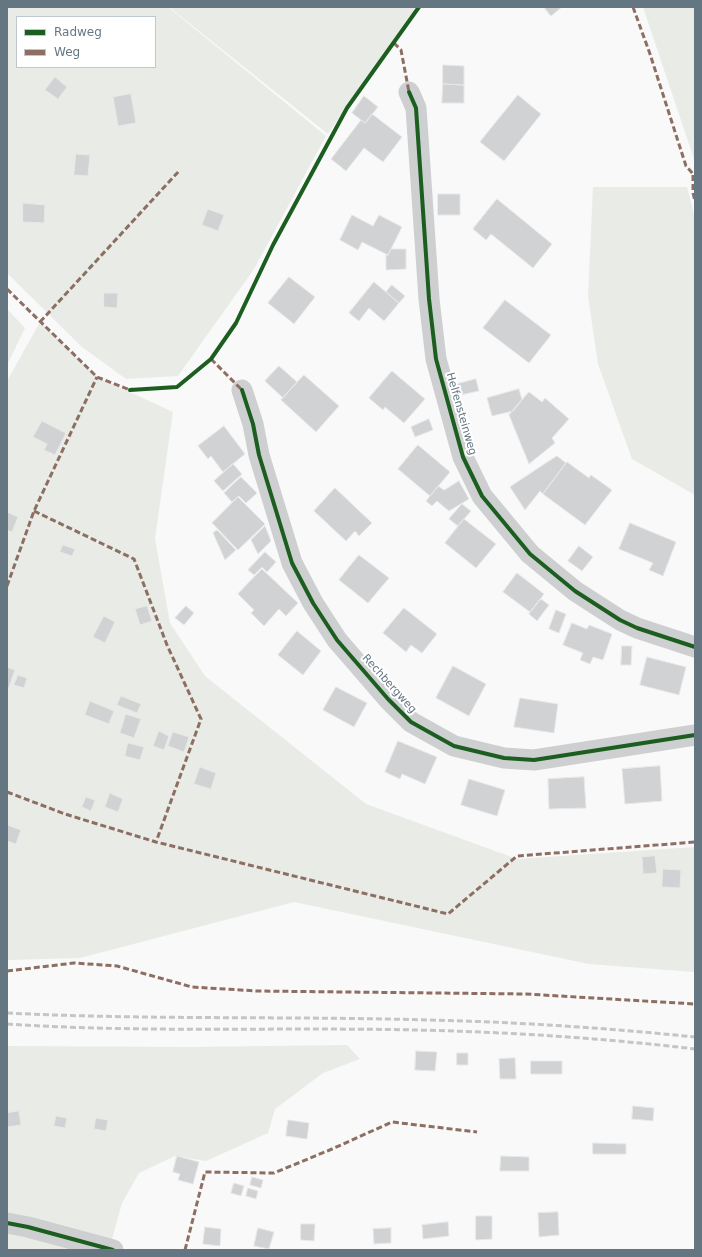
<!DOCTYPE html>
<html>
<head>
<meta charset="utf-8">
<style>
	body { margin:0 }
	#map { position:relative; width:702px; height:1257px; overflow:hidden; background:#f9f9f9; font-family:"DejaVu Sans",sans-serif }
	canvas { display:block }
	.frame { position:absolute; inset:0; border:8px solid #657683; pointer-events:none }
	.legend { position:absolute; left:16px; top:16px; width:140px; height:52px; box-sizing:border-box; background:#fff; border:1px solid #c1c8cd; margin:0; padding:5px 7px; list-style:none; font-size:12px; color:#657683 }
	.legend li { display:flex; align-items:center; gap:8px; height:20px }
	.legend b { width:20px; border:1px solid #c1c8cd }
</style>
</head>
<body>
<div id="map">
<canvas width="702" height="1257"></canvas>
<div class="frame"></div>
<ul class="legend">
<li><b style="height:5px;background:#1b5e20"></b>Radweg</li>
<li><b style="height:5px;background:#8d6e63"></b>Weg</li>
</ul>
</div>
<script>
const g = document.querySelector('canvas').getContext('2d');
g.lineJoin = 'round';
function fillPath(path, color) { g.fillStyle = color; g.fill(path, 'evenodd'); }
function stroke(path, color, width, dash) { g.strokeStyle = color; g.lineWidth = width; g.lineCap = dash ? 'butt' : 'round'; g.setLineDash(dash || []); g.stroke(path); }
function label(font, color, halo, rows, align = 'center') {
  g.font = font + ' "DejaVu Sans",sans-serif'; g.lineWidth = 4; g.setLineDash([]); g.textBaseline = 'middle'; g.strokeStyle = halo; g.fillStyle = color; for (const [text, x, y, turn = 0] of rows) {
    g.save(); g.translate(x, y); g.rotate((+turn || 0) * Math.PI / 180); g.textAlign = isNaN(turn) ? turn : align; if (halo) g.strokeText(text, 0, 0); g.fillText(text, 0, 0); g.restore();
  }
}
fillPath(new Path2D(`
	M7,7H168L326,136L254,269L178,376L126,379L82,347L7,273ZM17,17H155V67H17Z
	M169,7H416L328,134Z
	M643,7H695V162Z
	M593,187H687L695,218V495L632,459L598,364L588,296Z
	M7,309L25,328L7,365Z
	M40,322L97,377L173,412L155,539L170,623L205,676L366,804L517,859L695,847V972L589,964L294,902L80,958L7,960V381Z
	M347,1045L360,1059L323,1073L275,1109L268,1133L206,1161L175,1156L139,1173L122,1203L109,1250H7V1046L189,1047Z`), '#e8ebe6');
const building = new Path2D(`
	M544,7H562L551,16Z
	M443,65L464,66V85L443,84Z
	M55,77L67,87L58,99L45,90Z
	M443,84L464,85V103H442Z
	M131,94L136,123L118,126L113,97Z
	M518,95L541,114L504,161L480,142Z
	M364,96L378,107L365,123L352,113Z
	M372,114L402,137L383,162L364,148L346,171L331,159L361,120L365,123Z
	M76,154L90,155L88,176L74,175Z
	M438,194H460V215H438Z
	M497,199L552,244L533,268L491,234L486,240L473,229Z
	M23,203L45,205L44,223L23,222Z
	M208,209L224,215L218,231L202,225Z
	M352,215L373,226L379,215L402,227L388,255L362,242L358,250L340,240Z
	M391,249H406V269L386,270V255H388Z
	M289,277L315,297L294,324L268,303Z
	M374,282L399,303L384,321L369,308L359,321L349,313Z
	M392,285L405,296L399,303L386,292Z
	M104,293H118L117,308L104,307Z
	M505,300L551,335L529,363L483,328Z
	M279,366L297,382L283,398L265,381Z
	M392,371L425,399L404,423L385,407L383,410L369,398Z
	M304,375L339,406L316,432L281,400Z
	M476,379L479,391L460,395L457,384Z
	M519,389L522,400L513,411L492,416L487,398Z
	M529,392L542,402L545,398L569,419L552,438L555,443L529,464L509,415Z
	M429,419L433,430L415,437L411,427Z
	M42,421L66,433L55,455L44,450L47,444L33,437Z
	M224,426L245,454L223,472L211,456L208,459L198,446Z
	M418,445L450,472L430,496L398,469Z
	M557,456L566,463L543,494L540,491L525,510L510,487Z
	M567,462L589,478L591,475L612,490L585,525L543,494Z
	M233,464L242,474L223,491L214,481Z
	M241,477L257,493L246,503L239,496L232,502L224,493Z
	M459,481L469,499L449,511L437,501L432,506L426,501L438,486L444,490Z
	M335,488L372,523L359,536L355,531L346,541L314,511Z
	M238,497L265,524L238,550L212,523Z
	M462,504L471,511L458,526L449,519Z
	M7,512L18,517L12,532L7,530Z
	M464,519L496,544L476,568L445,543Z
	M630,523L676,542L663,576L649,570L653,563L619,549Z
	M265,526L271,541L258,554L251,540Z
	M217,530L236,550L225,560L213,533Z
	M63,545L75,549L72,556L60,552Z
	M579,546L593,557L582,571L568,561Z
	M265,552L276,562L267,572L262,567L254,575L248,570Z
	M359,555L389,578L368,603L339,580Z
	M262,569L298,603L286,616L279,609L264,626L251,613L254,610L238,594Z
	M517,573L544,594L530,612L503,592Z
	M541,599L549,605L537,621L529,614Z
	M147,606L152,621L140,625L135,609Z
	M186,606L194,613L184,625L175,618Z
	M404,608L437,634L422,653L411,645L406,652L383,633Z
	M556,610L566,614L559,633L549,629Z
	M104,616L115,622L105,643L93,637Z
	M572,623L587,629L589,625L612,634L603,660L593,657L590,664L580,660L583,653L563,645Z
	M297,631L321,651L303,675L278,655Z
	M622,646H632L631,665H621Z
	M647,657L686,667L679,695L640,685Z
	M453,666L486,684L469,716L436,698Z
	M7,667L15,670L7,693Z
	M18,675L27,678L24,688L14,685Z
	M336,687L367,703L354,727L323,710Z
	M121,696L141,704L137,713L117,705Z
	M520,698L558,704L554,733L514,727Z
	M90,701L114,711L109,724L85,715Z
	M126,714L141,719L134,738L120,733Z
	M159,731L169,736L164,750L153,746Z
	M173,732L189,737L184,752L168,746Z
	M398,741L437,757L425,784L402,774L400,779L385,772Z
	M128,743L144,747L140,760L125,756Z
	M660,766L662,801L625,804L622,769Z
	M200,767L216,773L211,789L194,784Z
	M584,777L586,808L549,809L548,779Z
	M469,779L505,790L497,816L461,805Z
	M110,793L123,799L118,812L105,807Z
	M86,797L95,800L91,811L82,807Z
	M7,825L21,830L16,844L7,841Z
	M655,856L657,873L643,874L642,857Z
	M663,869L681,870L680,888L662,887Z
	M416,1051L437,1052L435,1071L415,1070Z
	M457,1053H468V1065H457Z
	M515,1058L516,1079H500L499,1059Z
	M531,1061H562V1074H531Z
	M633,1106L654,1108L653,1121L632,1119Z
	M19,1111L21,1125L7,1127V1113Z
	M56,1116L67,1118L65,1128L54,1126Z
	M96,1118L108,1120L106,1131L94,1129Z
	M288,1120L309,1123L307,1139L286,1136Z
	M593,1143L626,1144V1154H593Z
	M177,1156L199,1162L193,1184L178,1180L180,1174L173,1172Z
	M501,1156L529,1157V1171H500Z
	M252,1177L263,1180L261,1188L250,1185Z
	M234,1183L244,1186L241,1196L231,1193Z
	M248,1188L258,1191L256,1199L246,1196Z
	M558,1212L559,1235L539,1237L538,1213Z
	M476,1216H492V1239L476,1240Z
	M448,1222L449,1236L423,1239L422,1225Z
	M301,1224H315L314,1241L301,1240Z
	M205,1227L221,1229L220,1246L203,1244Z
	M258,1228L274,1232L269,1249L254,1246Z
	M391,1228V1243L374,1244L373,1229Z`);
fillPath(building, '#d0d2d3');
stroke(building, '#e8e8e8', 1);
stroke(new Path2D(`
	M409,92L416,108L429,299L436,359L463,457L482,496L530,554L575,591L620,620L637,628L695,647
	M242,390L253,424L259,455L292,563L313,603L337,640L388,699L411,722L454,746L504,758L534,760L695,735
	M7,1223L28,1227L113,1250`), '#cecfd0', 21);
stroke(new Path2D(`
	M7,1013C148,1020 288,1016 429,1020C518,1022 607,1028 695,1037
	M7,1024C143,1033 279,1027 415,1030C509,1032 602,1038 695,1049`), '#c3c5c6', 3, [6, 3]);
stroke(new Path2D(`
	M633,7L650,54L686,166L695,176
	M394,43L401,50L409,92
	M693,175V193L695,201
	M7,289L97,377L130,390L133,389
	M40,322L179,171
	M211,359L242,390
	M34,511L134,559L167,645L201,719L156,842
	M7,586L34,511L97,377
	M7,792L65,814L156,842L448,914L517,856L695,842
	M7,971L74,963L117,966L192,987L257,991L526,994L695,1004
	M185,1250L205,1172L274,1173L332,1149L392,1122L477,1132`), '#8d6e63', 3, [6, 3]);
stroke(new Path2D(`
	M409,92L416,108L429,299L436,359L463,457L482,496L530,554L575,591L620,620L637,628L695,647
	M130,390L177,387L211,359L236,323L273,245L347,108L419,7
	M242,390L253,424L259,455L292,563L313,603L337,640L388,699L411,722L454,746L504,758L534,760L695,735
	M7,1223L28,1227L113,1250`), '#1b5e20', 4);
label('11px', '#657683', '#fff', [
	["Helfensteinweg",461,414,74],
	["Rechbergweg",389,684,48]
]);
</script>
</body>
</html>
